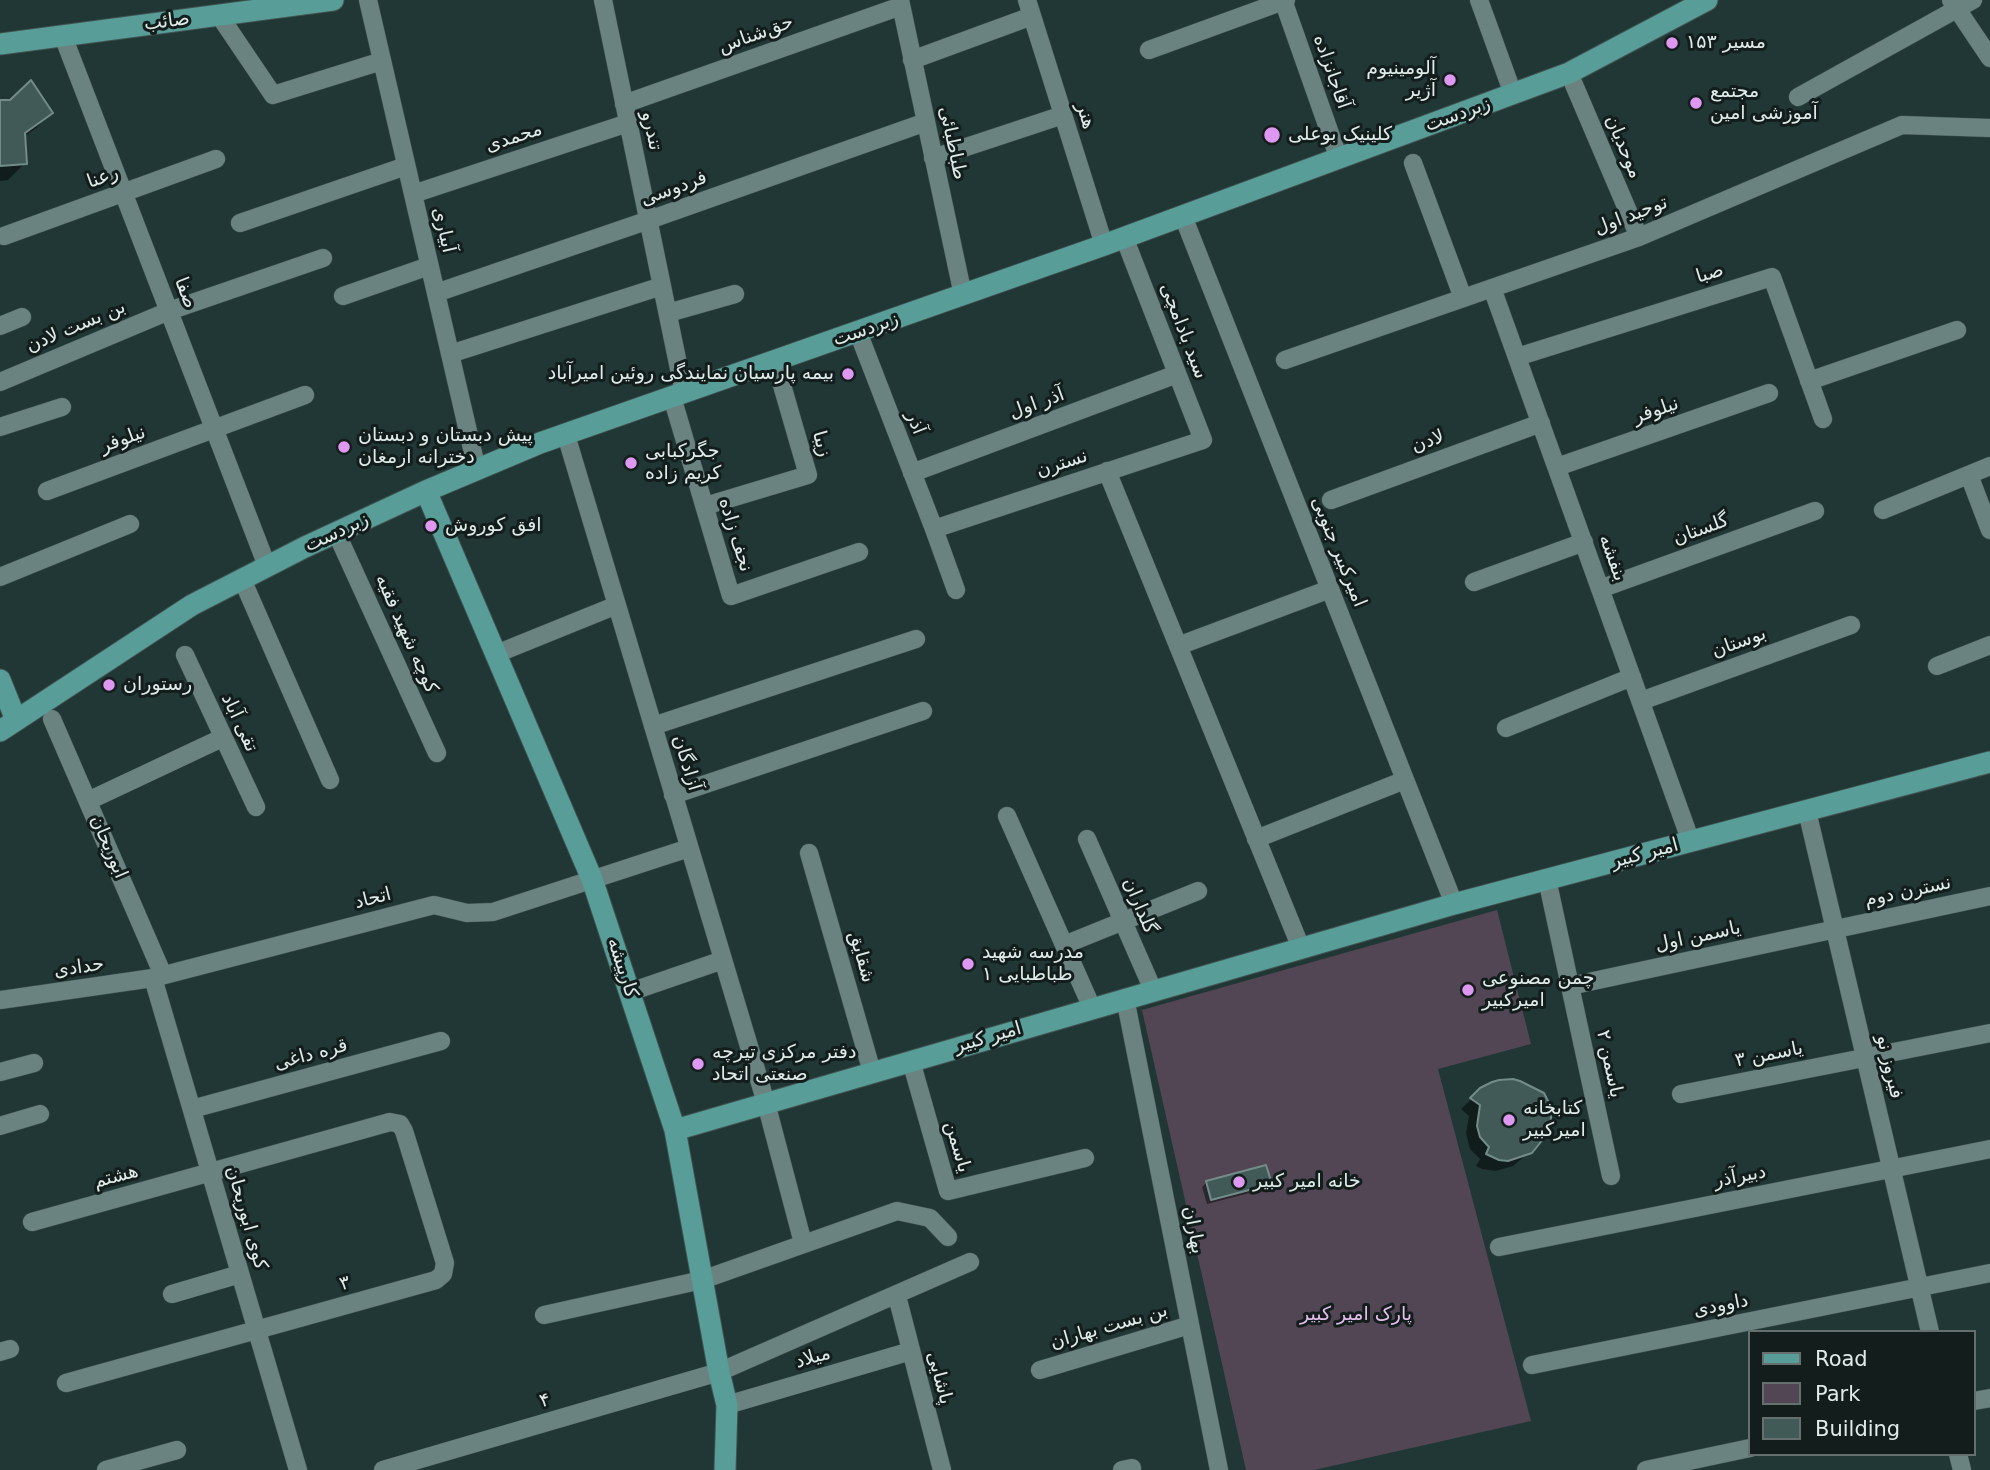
<!DOCTYPE html>
<html>
<head>
<meta charset="utf-8">
<style>
	body { margin:0 }
	#map { position:relative; width:1990px; height:1470px; overflow:hidden; background:#213735; font-family:"DejaVu Sans",sans-serif }
	canvas { display:block }
	.legend { position:absolute; left:1748px; top:1330px; width:228px; height:126px; box-sizing:border-box; background:#131d1c; border:2px solid #646f6e; margin:0; padding:9px 12px; list-style:none; font-size:21px; color:#deebe9 }
	.legend li { display:flex; align-items:center; gap:14px; height:35px }
	.legend b { width:35px; border:2px solid #646f6e }
</style>
</head>
<body>
<div id="map">
<canvas width="1990" height="1470"></canvas>
<ul class="legend">
<li><b style="height:9px;background:#589d98"></b>Road</li>
<li><b style="height:19px;background:#524655"></b>Park</li>
<li><b style="height:19px;background:#415957"></b>Building</li>
</ul>
</div>
<script>
const g = document.querySelector('canvas').getContext('2d');
g.lineJoin = 'round';
function fillPath(path, color) { g.fillStyle = color; g.fill(path, 'evenodd'); }
function stroke(path, color, width, dash) { g.strokeStyle = color; g.lineWidth = width; g.lineCap = dash ? 'butt' : 'round'; g.setLineDash(dash || []); g.stroke(path); }
function label(font, color, halo, rows, align = 'center') {
  g.font = font + ' "DejaVu Sans",Vazirmatn,sans-serif'; g.lineWidth = 6; g.setLineDash([]); g.textBaseline = 'middle'; g.strokeStyle = halo; g.fillStyle = color; for (const [text, x, y, turn = 0] of rows) {
    g.save(); g.translate(x, y); g.rotate((+turn || 0) * Math.PI / 180); g.textAlign = isNaN(turn) ? turn : align; if (halo) g.strokeText(text, 0, 0); g.fillText(text, 0, 0); g.restore();
  }
}
fillPath(new Path2D(`
	M1497,910L1531,1044L1438,1069L1531,1421L1314,1470H1246L1142,1010Z`), '#524655');
fillPath(new Path2D(`
	M0,102L51,113L35,129L23,137L25,163L8,180L0,181Z
	M1481,1090L1535,1147L1513,1166L1496,1171L1482,1169L1476,1166L1480,1159L1470,1149L1466,1133L1469,1116L1461,1109Z
	M1207,1182L1270,1184L1265,1189L1207,1204L1202,1187Z`), '#0007');
const building = new Path2D(`
	M31,80L53,113L25,133L27,164L0,166V100H10Z
	M1513,1079L1520,1081L1544,1093L1551,1107V1121L1544,1138L1532,1153L1508,1161L1499,1160L1486,1154L1489,1147L1480,1137L1477,1126L1480,1105L1470,1098L1480,1088L1492,1082L1499,1080Z
	M1266,1165L1272,1184L1211,1200L1206,1181Z`);
fillPath(building, '#415957');
stroke(building, '#738c89', 2);
const minor = new Path2D(`
	M368,0L477,470
	M603,0L684,393
	M900,0L963,295
	M1027,0L1104,245
	M1283,0L1339,159
	M1479,0L1513,94
	M1951,0L1990,58
	M219,15L273,95L382,61
	M63,36L267,566
	M1149,50L1286,0
	M912,60L1032,16
	M1569,73L1639,237
	M1798,97L1973,0
	M624,104L901,6
	M933,158L1063,115
	M1413,163L1463,298
	M413,194L628,123
	M1183,216L1454,904
	M240,223L406,166
	M4,236L216,159
	M1492,288L1691,842
	M436,293L649,220L926,122
	M343,296L429,266
	M668,313L735,294
	M0,326L22,317
	M858,332L934,529L956,590
	M450,354L662,286
	M1517,357L1772,277L1823,419
	M1285,360L1639,237L1902,125L1990,128
	M1809,381L1957,330
	M0,382L169,311L323,258
	M672,397L731,596L859,552
	M0,427L62,407
	M566,435L766,1103L803,1243
	M1557,467L1769,393
	M1107,471L1301,948
	M912,473L1177,374
	M1969,475L1990,530
	M47,491L305,395
	M1331,500L1541,423
	M705,506L808,475L775,361
	M1883,510L1990,466
	M934,529L1203,440L1124,237
	M336,532L437,753
	M0,577L130,524
	M242,579L330,780
	M1474,582L1584,542
	M1600,589L1815,511
	M1178,646L1330,589
	M496,654L617,605
	M185,655L256,807
	M1937,666L1990,645
	M1641,701L1851,625
	M52,719L163,975
	M653,726L916,639
	M1506,728L1632,677
	M673,795L923,711
	M88,801L222,738
	M1807,811L1930,1332
	M1007,816L1092,1008
	M1087,839L1153,990
	M1256,839L1405,780
	M809,853L872,1072
	M1547,879L1611,1176
	M1064,945L1198,891
	M153,978L298,1470
	M1570,986L1990,896
	M630,992L723,960
	M1125,998L1219,1470
	M0,1000L153,978L434,905L467,913L493,912L689,848
	M911,1061L948,1191L1085,1158
	M0,1072L34,1063
	M1681,1094L1990,1033
	M192,1109L441,1041
	M0,1126L40,1114
	M32,1222L390,1122L400,1124L404,1131L445,1263L443,1274L436,1280L66,1383
	M1499,1247L1990,1149
	M172,1294L240,1274
	M897,1296L942,1470
	M544,1315L702,1280L897,1211L930,1218L948,1237
	M0,1352L10,1349
	M1532,1365L1990,1273
	M1040,1370L1190,1325
	M1974,1401L1990,1398
	M727,1405L911,1351
	M1958,1454L1962,1470
	M106,1470L177,1450
	M383,1470L719,1372L970,1262
	M1122,1470L1132,1468
	M1646,1470L1750,1448`);
const major = new Path2D(`
	M0,44L333,0
	M426,491L592,879L675,1130L719,1372L727,1405L725,1470
	M0,680L16,720
	M0,731L192,605L305,547L426,491L540,443L1104,245L1569,73L1707,0
	M675,1130L1454,904L1990,762`);
stroke(minor, '#405452', 19);
stroke(major, '#405452', 23);
stroke(minor, '#6a8381', 18);
stroke(major, '#589d98', 21);
for (const [x, y, r, color] of [
	[1672,43,7,"#df98f2"],
	[1450,80,7,"#df98f2"],
	[1696,103,7,"#df98f2"],
	[1272,135,9,"#df98f2"],
	[848,374,7,"#df98f2"],
	[344,447,7,"#df98f2"],
	[631,463,7,"#df98f2"],
	[431,526,7,"#df98f2"],
	[109,685,7,"#df98f2"],
	[968,964,7,"#df98f2"],
	[1468,990,7,"#df98f2"],
	[698,1064,7,"#df98f2"],
	[1509,1120,7,"#df98f2"],
	[1239,1182,7,"#df98f2"]
]) { const dot = new Path2D(); dot.arc(x, y, r, 0, 2 * Math.PI); g.fillStyle = color; g.fill(dot); stroke(dot, '#131d1c', 2.5); }
label('19px', '#deebe9', '#131d1c', [
	["صائب",167,22,-7],
	["حق‌شناس",756,35,-20],
	["آقاجانزاده",1331,72,71],
	["زبردست",1458,115,-20],
	["هنر",1085,116,73],
	["تندرو",651,131,78],
	["محمدی",514,138,-18],
	["طباطبائی",952,143,78],
	["موحدیان",1623,147,67],
	["رعنا",103,178,-20],
	["فردوسی",674,189,-20],
	["توحید اول",1631,216,-21],
	["آبیاری",443,230,77],
	["صبا",1710,274,-17],
	["صفا",185,293,69],
	["بن بست لادن",76,327,-23],
	["زبردست",866,330,-19],
	["سید بادامچی",1183,331,69],
	["آذر اول",1037,404,-20],
	["نیلوفر",1656,411,-19],
	["آذر",915,423,69],
	["نیلوفر",123,440,-20],
	["لادن",1428,442,-20],
	["زیبا",821,444,74],
	["نسترن",1062,464,-18],
	["گلستان",1701,530,-20],
	["زبردست",337,533,-25],
	["نجف زاده",735,535,73],
	["امیرکبیر جنوبی",1338,552,68],
	["بنفشه",1612,558,70],
	["کوچه شهید فقیه",406,634,66],
	["بوستان",1739,643,-20],
	["تقی آباد",239,723,65],
	["آزادگان",686,763,73],
	["ابوریحان",108,847,67],
	["امیر کبیر",1645,854,-15],
	["نسترن دوم",1908,892,-12],
	["اتحاد",373,899,-14],
	["گلداران",1139,906,67],
	["یاسمن اول",1698,937,-12],
	["شقایق",861,957,74],
	["حدادی",79,968,-8],
	["کارپیشه",622,968,72],
	["امیر کبیر",988,1038,-16],
	["قره داغی",311,1055,-15],
	["یاسمن ۳",1769,1055,-11],
	["یاسمن ۲",1609,1064,78],
	["فیروز نو",1889,1067,77],
	["یاسمن",957,1147,74],
	["هشتم",116,1177,-15],
	["دبیرآذر",1740,1177,-11],
	["کوی ابوریحان",246,1218,74],
	["بهاران",1193,1230,79],
	["۳",345,1284,-16],
	["داوودی",1721,1306,-11],
	["بن بست بهاران",1109,1327,-16],
	["میلاد",813,1358,-16],
	["پاشایی",939,1378,75],
	["۴",545,1401,-16]
]);
label('19px', '#deebe9', '#131d1c', [
	["مسیر ۱۵۳",1686,43],
	["آلومینیوم",1436,69,"right"],
	["آژیر",1436,91,"right"],
	["مجتمع",1710,92],
	["آموزشی امین",1710,114],
	["کلینیک بوعلی",1288,135],
	["بیمه پارسیان نمایندگی روئین امیرآباد",834,374,"right"],
	["پیش دبستان و دبستان",358,436],
	["دخترانه ارمغان",358,458],
	["جگرکبابی",645,452],
	["کریم زاده",645,474],
	["افق کوروش",445,526],
	["رستوران",123,685],
	["مدرسه شهید",982,953],
	["طباطبایی ۱",982,975],
	["چمن مصنوعی",1482,979],
	["امیرکبیر",1482,1001],
	["دفتر مرکزی تیرچه",712,1053],
	["صنعتی اتحاد",712,1075],
	["کتابخانه",1523,1109],
	["امیرکبیر",1523,1131],
	["خانه امیر کبیر",1253,1182]
], 'left');
label('19px', '#e4bfee', '#131d1c', [
	["پارک امیر کبیر",1356,1315]
]);
</script>
</body>
</html>
